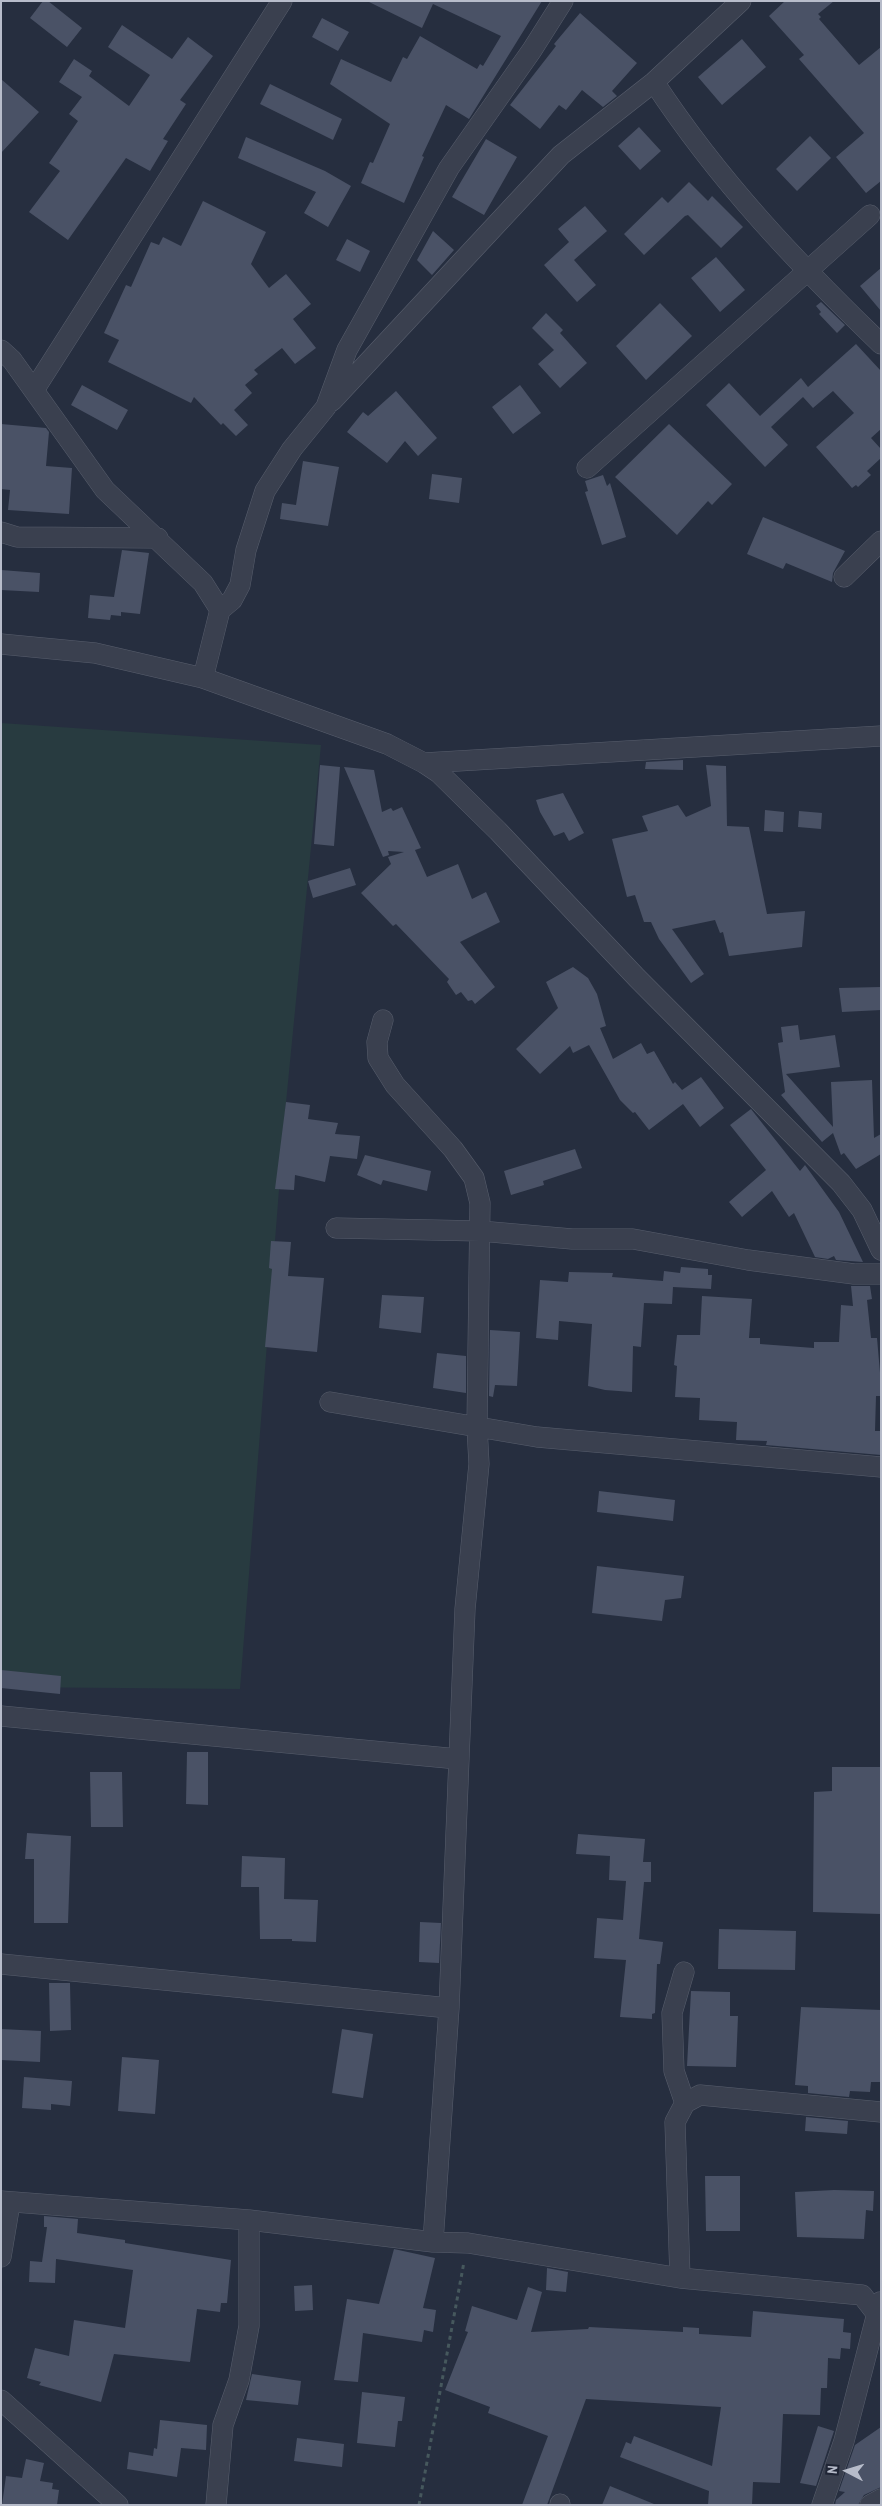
<!DOCTYPE html>
<html>
<head>
<meta charset="utf-8">
<style>
	body { margin:0 }
	#map { position:relative; width:882px; height:2506px; overflow:hidden; background:#262e3f; font-family:"Archivo Narrow",sans-serif }
	canvas { display:block }
	.frame { position:absolute; inset:0; border:2px solid #b7bcca; pointer-events:none }
	.north { position:absolute; left:822px; top:2446px; width:50px; height:50px; -webkit-text-stroke:4px #1f2535; paint-order:stroke; rotate:275deg; font-size:14px; font-weight:700; line-height:20px; text-align:center; color:#b7bcca }
	.north::after { content:''; display:block; margin:auto; width:18px; height:22px; background:#b7bcca; clip-path:polygon(50% 0,100% 100%,50% 72%,0 100%) }
</style>
</head>
<body>
<div id="map">
<canvas width="882" height="2506"></canvas>
<div class="frame"></div>
<div class="north">N</div>
</div>
<script>
const g = document.querySelector('canvas').getContext('2d');
g.lineJoin = 'round';
function fillPath(path, color) { g.fillStyle = color; g.fill(path, 'evenodd'); }
function stroke(path, color, width, dash) { g.strokeStyle = color; g.lineWidth = width; g.lineCap = dash ? 'butt' : 'round'; g.setLineDash(dash || []); g.stroke(path); }
fillPath(new Path2D(`
	M1,723L321,745L285,1113L240,1689L1,1687Z`), '#283b40');
fillPath(new Path2D(`
	M43,1H48L82,28L67,47L30,18Z
	M367,1H542L469,119L446,105L422,156L424,157L404,203L361,183L370,162L373,163L390,124L330,84L341,59L391,82L403,57L407,59L420,36L477,69L480,64L483,66L501,36L433,4L422,28Z
	M785,1H834L818,14L821,17L819,19L859,65L881,47V181L866,193L836,157L864,133L799,59L804,55L769,16Z
	M580,13L637,63L612,91L617,96L603,107L582,90L566,110L559,105L540,129L510,105L556,46L554,44Z
	M322,18L349,32L338,51L312,37Z
	M122,25L172,59L188,37L213,56L180,100L186,104L163,139L168,141L150,171L126,158L68,240L29,212L60,171L49,163L78,121L69,114L82,97L59,82L74,59L92,71L89,76L129,106L150,75L108,47Z
	M742,39L766,67L722,105L698,77Z
	M1,79L39,112L1,153Z
	M270,84L342,119L333,140L260,104Z
	M639,127L661,151L640,170L618,146Z
	M810,136L831,158L797,191L776,169Z
	M246,137L325,171L351,186L328,227L304,213L316,192L238,158Z
	M486,139L517,157L484,215L452,197Z
	M689,182L708,201L712,196L743,227L721,248L688,215L685,216L644,255L624,234L662,197L668,203Z
	M203,201L266,232L251,264L269,288L286,274L311,304L293,319L316,348L295,364L282,348L254,370L258,374L245,385L252,393L234,410L248,425L236,436L223,423L221,425L194,397L191,403L108,362L119,340L104,333L126,285L131,287L151,242L159,245L163,237L181,246Z
	M585,206L607,231L574,260L596,285L577,302L544,265L569,242L558,229Z
	M433,231L454,250L432,275L417,260Z
	M347,239L370,251L360,272L336,260Z
	M716,257L745,290L720,312L691,278Z
	M881,268V311L860,286Z
	M821,302L845,325L837,333L819,314L821,312L816,306Z
	M660,303L692,336L646,380L616,346Z
	M546,313L563,330L560,333L587,363L560,388L538,364L554,350L532,328Z
	M856,344L881,371V429L871,438L881,449V458L867,471L871,475L858,487L856,485L852,488L816,447L854,413L833,391L813,408L803,397L771,427L788,445L765,467L706,405L729,383L760,416L801,378L808,387Z
	M82,385L128,410L117,430L71,405Z
	M520,385L541,413L513,434L492,407Z
	M396,391L437,438L418,456L405,441L387,463L347,432L363,412L368,416Z
	M1,424L46,428L49,432L46,466L72,468L69,514L8,510L10,490L1,489Z
	M669,424L732,484L712,505L708,501L677,535L615,477Z
	M303,461L339,467L328,526L280,519L282,503L296,505Z
	M432,474L462,478L459,503L429,499Z
	M603,475L607,486L610,483L626,537L602,545L585,492L588,491L585,481Z
	M763,517L845,551L833,573L832,582L786,563L783,569L747,554Z
	M122,550L149,553L140,614L121,612V616L111,615L110,620L88,618L90,595L114,597Z
	M1,570L40,573L39,592L1,590Z
	M683,760V770L645,769L646,762Z
	M320,765L340,767L334,846L314,844Z
	M706,765L726,766L727,826L749,827L767,914L805,911L802,947L729,956L723,932L720,933L715,920L672,929L704,974L691,983L659,939L651,922H644L635,895L627,897L612,839L648,831L642,816L678,805L686,817L711,806Z
	M344,767L374,770L382,812L391,808L393,811L402,807L421,848L415,850L427,877L458,864L472,899L486,892L500,922L460,942L495,987L475,1004L472,1000L468,1001L461,992L456,995L447,982L449,979L396,924L393,926L361,893L391,864L388,857L404,852L388,851L389,855L383,857Z
	M563,793L584,833L569,841L564,832L554,836L540,812L536,800Z
	M765,810L784,812L783,832L764,831Z
	M799,811L822,813L821,829L798,827Z
	M350,868L356,885L313,898L308,881Z
	M573,967L588,978L597,994L606,1026L600,1028L613,1059L641,1043L647,1054L654,1051L673,1084L675,1082L682,1090L701,1077L724,1108L700,1127L683,1104L649,1130L635,1112L633,1113L620,1100L589,1045L573,1053L570,1046L540,1074L516,1049L558,1008L546,982Z
	M881,987V1010L842,1012L839,988Z
	M798,1025L800,1040L835,1035L840,1067L786,1074L833,1127L831,1082L872,1080L874,1138L881,1134V1154L856,1169L844,1153L841,1155L833,1133L822,1142L781,1095L785,1092L778,1043L783,1042L781,1027Z
	M286,1102L310,1105L308,1119L338,1123L335,1134L360,1136L357,1159L330,1156L325,1182L295,1175L294,1190L275,1189Z
	M751,1109L800,1171L805,1165L839,1212L863,1262L836,1260L834,1256L828,1259L815,1257L794,1213L789,1217L772,1191L742,1217L729,1202L766,1170L730,1125Z
	M575,1149L582,1168L543,1181L544,1185L511,1195L504,1171Z
	M365,1155L431,1171L427,1191L383,1180L381,1185L357,1175Z
	M271,1241L291,1242L288,1276L324,1278L317,1352L265,1347L272,1269L269,1268Z
	M681,1267L708,1269V1275H712L711,1289L673,1287L672,1304L644,1303L641,1347L633,1346L632,1392L605,1390L588,1386L592,1324L559,1321L558,1340L536,1338L540,1280L568,1282L569,1272L613,1273L612,1277L663,1281L664,1271L680,1273Z
	M851,1286H870L872,1299L867,1300L871,1338H877L881,1384V1396H876L875,1431H881V1455L766,1445L767,1441L736,1440L737,1422L699,1420L700,1398L675,1397L677,1366L674,1365L677,1335H700L702,1296L752,1299L749,1338H760V1344L814,1348V1342H839L841,1305L853,1306Z
	M382,1295L424,1297L421,1333L379,1328Z
	M490,1330L520,1332L517,1386L495,1385L493,1397L489,1396Z
	M437,1353L466,1356V1393L433,1388Z
	M599,1491L675,1500L673,1521L597,1512Z
	M597,1566L684,1576L681,1598L665,1600L662,1621L592,1613Z
	M1,1670L61,1676L60,1694L1,1688Z
	M187,1752H208V1805L186,1804Z
	M832,1767H881V1914L813,1912L814,1792L832,1791Z
	M90,1772H122L123,1827H91Z
	M27,1833L71,1836L68,1923H34V1859H25Z
	M578,1834L645,1839L643,1862H651V1882H644L639,1939L663,1942L660,1964H657L655,2013L652,2014V2019L620,2017L626,1960L594,1958L597,1918L623,1920L626,1881L609,1880L610,1856L576,1854Z
	M242,1856L285,1858L284,1899L318,1900L316,1942L292,1941V1939H260L259,1887H241Z
	M420,1922L441,1923L439,1963L419,1962Z
	M719,1929L796,1931L795,1970L718,1969Z
	M49,1983H70L71,2030L50,2031Z
	M691,1991L730,1992V2016H738L736,2067L687,2066Z
	M801,2007L881,2010V2082H871L870,2092L850,2091L849,2097L808,2093V2086L795,2085Z
	M1,2029L41,2031L40,2062L1,2060Z
	M342,2029L373,2034L363,2098L332,2093Z
	M122,2057L159,2060L155,2114L118,2111Z
	M24,2077L72,2081L70,2106L51,2104V2110L22,2108Z
	M806,2117L848,2121L847,2134L805,2131Z
	M705,2176H740V2231H706Z
	M834,2190L874,2191L873,2211L866,2210L864,2239L797,2237L795,2192Z
	M44,2216L78,2219L77,2233L125,2240V2243L231,2260L227,2303H221L220,2312L197,2309L190,2362L114,2354L101,2402L39,2385L41,2382L27,2378L35,2348L69,2356L74,2320L125,2328L133,2270L56,2259L55,2283L29,2282L30,2261L42,2262L47,2227H44Z
	M394,2249L435,2258L423,2308L436,2310L433,2332L424,2330L422,2342L363,2333L358,2382L334,2380L347,2299L379,2304Z
	M547,2268L568,2272L566,2292L546,2290Z
	M312,2285L313,2310L295,2311L294,2286Z
	M528,2287L542,2292L531,2332L588,2329L589,2327L683,2332V2327L699,2328V2334L751,2337L753,2311L844,2319L843,2332L851,2333L850,2349L841,2348L840,2359L828,2358L827,2388H821L820,2415L783,2414L780,2483L753,2482L752,2505H708L709,2491L620,2457L626,2442L631,2444L634,2436L712,2466L721,2407L586,2399L547,2505H522L548,2436L488,2413L490,2407L445,2390L468,2332L465,2331L472,2306L517,2320Z
	M252,2374L301,2381L298,2405L246,2400Z
	M362,2392L405,2397L402,2421H398L395,2447L357,2443Z
	M160,2420L207,2425L206,2450L181,2448L177,2477L127,2469L129,2452L153,2456L154,2448L157,2449Z
	M818,2426L834,2431L816,2486L800,2483Z
	M881,2427V2487L864,2495L858,2505H835L836,2500L845,2492L839,2491L855,2445Z
	M297,2438L344,2444L342,2467L294,2461Z
	M26,2459L44,2463L40,2481L53,2483L52,2489L59,2490L57,2505H2L6,2476L22,2478Z
	M610,2486L654,2504V2505H602Z`), '#4a5266');
const street = new Path2D(`
	M654,82C719,181 796,262 881,344
	M1,350L12,360L105,490L203,583L220,610L203,678
	M34,390L282,1
	M332,401L561,155L654,82L741,1
	M587,468L870,215
	M1,532L17,537L158,538
	M844,577L881,541
	M220,610L232,600L240,585L246,550L265,491L292,449L326,407L347,350L449,168L532,50L563,1
	M1,644L95,653L203,678L387,744L424,763L439,773L498,831L637,978L841,1183L862,1210L881,1250
	M424,763L881,736
	M383,1020L377,1042L378,1058L395,1085L453,1149L474,1178L480,1203L477,1427L479,1464L465,1609L449,2008L433,2242
	M336,1228L480,1231L572,1239H633L748,1260L854,1274H881
	M330,1402L537,1437L881,1467
	M1,1716L458,1759
	M1,1964L449,2008
	M684,1972L672,2013L674,2071L685,2103
	M1,2201L249,2220L433,2242L468,2243L680,2278L862,2295L876,2313
	M1,2257L10,2203
	M680,2278L675,2122L685,2103L700,2095L881,2112
	M1,2400L118,2505
	M216,2505L223,2425L239,2380L249,2326V2220
	M560,2505V2504
	M822,2505L844,2441L880,2302
	M870,2505L881,2499`);
stroke(street, '#585e6d', 21);
stroke(new Path2D(`
	M419,2505L464,2262`), '#46585d', 3, [4, 4]);
stroke(street, '#3a404f', 20);
</script>
</body>
</html>
